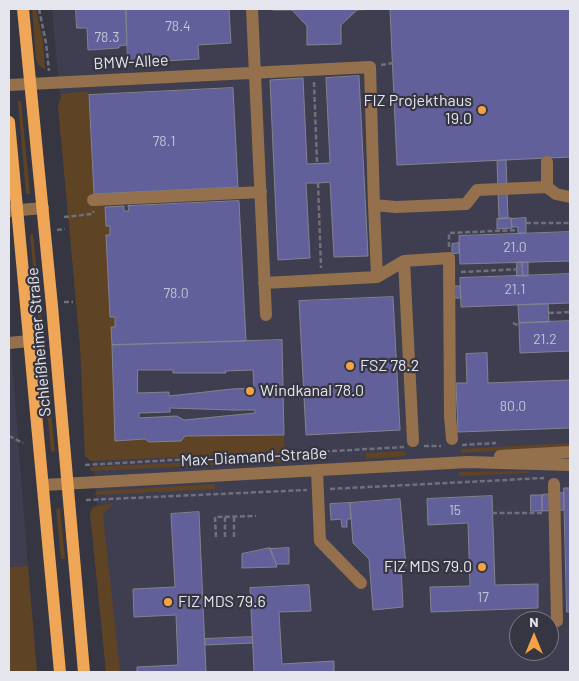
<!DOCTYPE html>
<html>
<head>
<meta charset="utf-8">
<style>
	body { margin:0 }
	#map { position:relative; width:579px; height:681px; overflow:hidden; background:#363642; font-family:Barlow,sans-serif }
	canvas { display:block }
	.frame { position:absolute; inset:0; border:10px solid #e5e6ed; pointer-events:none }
	.north { position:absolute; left:509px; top:611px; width:50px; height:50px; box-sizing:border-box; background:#363642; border:1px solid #7c7c86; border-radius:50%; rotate:0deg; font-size:14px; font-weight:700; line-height:20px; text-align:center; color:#e5e6ed }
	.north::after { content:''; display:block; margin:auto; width:18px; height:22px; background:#f4a344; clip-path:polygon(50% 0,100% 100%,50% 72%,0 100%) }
</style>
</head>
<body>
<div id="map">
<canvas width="579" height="681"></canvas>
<div class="frame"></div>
<div class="north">N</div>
</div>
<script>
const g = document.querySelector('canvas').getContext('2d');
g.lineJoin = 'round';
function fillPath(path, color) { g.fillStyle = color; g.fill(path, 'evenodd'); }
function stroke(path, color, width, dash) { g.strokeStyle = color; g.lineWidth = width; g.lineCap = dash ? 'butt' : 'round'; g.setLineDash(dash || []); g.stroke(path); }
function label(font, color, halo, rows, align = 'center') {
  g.font = font + ' Barlow,sans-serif'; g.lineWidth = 4.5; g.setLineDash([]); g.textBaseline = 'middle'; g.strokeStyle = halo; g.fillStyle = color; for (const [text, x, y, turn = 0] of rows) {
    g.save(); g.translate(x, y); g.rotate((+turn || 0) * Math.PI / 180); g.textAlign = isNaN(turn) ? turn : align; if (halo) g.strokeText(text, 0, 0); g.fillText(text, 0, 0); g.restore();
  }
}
fillPath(new Path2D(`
	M52,9H570V672H112ZM519,621H549V651H519Z
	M9,323L28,566L9,567Z`), '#3e3e50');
fillPath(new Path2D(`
	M32,9H36L43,40L45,70L38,64L36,59Z
	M88,91L94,194L103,193L106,225L110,226L115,317V327H111L115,441L145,439L149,442L181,441L185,436L284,435L285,452L91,461L85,456L80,346L58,106L62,94Z
	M18,101H21L30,194H26Z
	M33,234L55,451L51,452L30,235Z
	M570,443V447L461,453V449Z
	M406,451V456L366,459V453Z
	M309,456V461L229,465V460Z
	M216,461V465L91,471L90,467Z
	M529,471L528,473L459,476V472Z
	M215,484V489L95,495L97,491Z
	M114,503L103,514L120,672H106L90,513L93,507Z
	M60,508L65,559H61L56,509Z
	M28,566L37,672H9V567Z`), '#5f4325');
const building = new Path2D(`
	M76,9H126L127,45L119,46V48L88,50L87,28H77Z
	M126,9H229L231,43L198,45L199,59L128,63Z
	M273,9H374L357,10L341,25V44L307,45V26L292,10H273Z
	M374,9H570V157L397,165L390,9Z
	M359,76L368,256L334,257L330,182L318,183H306L310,258L278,260L270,80L303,78L307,164L330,163L326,78Z
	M233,88L238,187L94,194L89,95Z
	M506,160L508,218L499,219L497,161Z
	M239,201L246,341L112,345L111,327H115V317H110L106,235H110V226H106L105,207L124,206V211H129L128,206Z
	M504,218H511L512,228L497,229V219Z
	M526,218V233H518V227H512L511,219Z
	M570,232V261L460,264L459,236Z
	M459,243V253L452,254V244Z
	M517,262H522L523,276H517Z
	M522,262H528V276H523Z
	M570,274V303L461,307L460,278Z
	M454,286H460L461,298H455Z
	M393,297L400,430L306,435L299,301Z
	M548,304L549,322L519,323L518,305Z
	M570,321V351L520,353L519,323Z
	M282,340L284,435L185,436L181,441L149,442L145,439L115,441L112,345ZM138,370H173V373H226L225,371L253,370L254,388L232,389L169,396V392L138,393ZM170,408L232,410H255V413L184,420L177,416L139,418V413L170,412Z
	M487,353L488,383L570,380V428L458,432L456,383H467L466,354Z
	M564,488H570V612H567Z
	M564,493V510L542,511V495Z
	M531,495H542V511H531Z
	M492,496L495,585L538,584V608L431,612L430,587L470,586L468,523L428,525L427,499Z
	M400,499L406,566H401L403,607L373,610L369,559L353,543L350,503Z
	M350,503L351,519H347V527H342L341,519L331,520L330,504Z
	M199,512L206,672H137V667L178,665L176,615L134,617L133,589L175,587L171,514Z
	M270,548L277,567L242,568V554Z
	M289,548V564H276L270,549Z
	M309,585L311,611L279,612L282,664L334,661V672H254L250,588Z
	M252,637L253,643L205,645V639Z`);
fillPath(building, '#61609a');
stroke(building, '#828290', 1);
stroke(new Path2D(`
	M39,9L46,43L49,71
	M381,65L393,63
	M314,82L317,163
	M318,183L321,268
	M64,217L92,214L94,211
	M526,223H570
	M57,230L65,229
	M449,247V233L518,230
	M461,272L523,269
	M64,302H73
	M549,313L570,312
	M513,323L519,326
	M9,436L23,443
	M462,445L496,443
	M424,446H441
	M85,465L404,447
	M330,489L544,478
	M86,500L307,490
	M492,513H543
	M225,517V537
	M234,517V537
	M216,537L215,517L256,516`), '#6f707a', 2.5, [5, 2.5]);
stroke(new Path2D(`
	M252,9L266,315
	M9,85L370,67L374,205L396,207L466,204L477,190L547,187L556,194L570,197
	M547,187V162
	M93,200L261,192
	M374,205L377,277
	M9,211L43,208
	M404,261L413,441
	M264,283L377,277L404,261L449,258L450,416L452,439
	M9,343L29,341
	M500,456L570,452
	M317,470L320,541L361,583
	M554,484L557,621
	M43,485L468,462L570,465`), '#94714c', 12);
stroke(new Path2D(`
	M23,9L52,306L84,672
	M9,122L60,672`), '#efa757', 12);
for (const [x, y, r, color] of [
	[482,110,5,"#f4a344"],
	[350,366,5,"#f4a344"],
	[250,391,5,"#f4a344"],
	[482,567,5,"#f4a344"],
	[168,602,5,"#f4a344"]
]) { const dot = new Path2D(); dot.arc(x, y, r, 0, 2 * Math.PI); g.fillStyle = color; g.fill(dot); stroke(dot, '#363642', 2); }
label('14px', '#c4c4d8', null, [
	["78.4",178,26],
	["78.3",107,37],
	["78.1",164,141],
	["21.0",515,247],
	["21.1",515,289],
	["78.0",176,293],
	["21.2",545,339],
	["80.0",513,406],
	["15",455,510],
	["17",483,597]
]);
label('16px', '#e5e6ed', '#363642', [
	["BMW-Allee",131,62,-3],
	["Schleißheimer Straße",39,342,-95],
	["Max-Diamand-Straße",254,457,-3]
]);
label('16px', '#e5e6ed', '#363642', [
	["FIZ Projekthaus",472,101,"right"],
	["19.0",472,119,"right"],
	["FSZ 78.2",360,366],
	["Windkanal 78.0",260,391],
	["FIZ MDS 79.0",472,567,"right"],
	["FIZ MDS 79.6",178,602]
], 'left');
</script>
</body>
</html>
